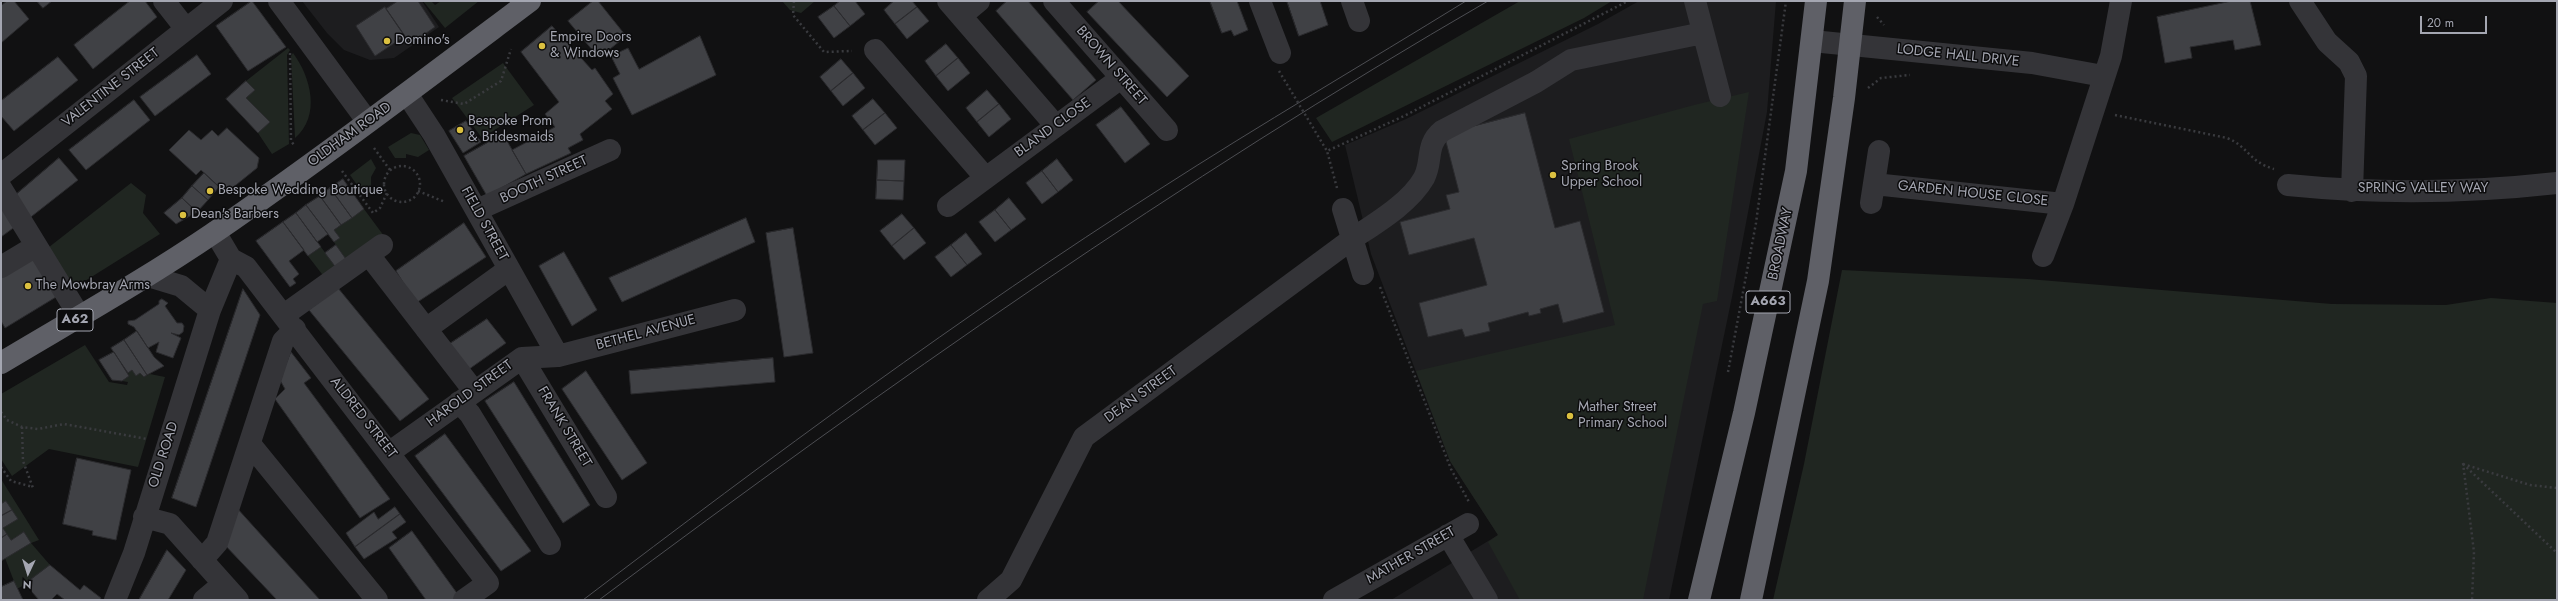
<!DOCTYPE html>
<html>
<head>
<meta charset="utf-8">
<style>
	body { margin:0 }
	#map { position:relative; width:2558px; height:601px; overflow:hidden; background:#111112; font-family:Jost,sans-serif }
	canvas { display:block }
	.frame { position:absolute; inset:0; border:2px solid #a4a6b1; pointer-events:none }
	.north { position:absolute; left:8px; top:553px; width:40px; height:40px; -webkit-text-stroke:3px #0c0c0d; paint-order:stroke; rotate:184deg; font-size:11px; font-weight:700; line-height:16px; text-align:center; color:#a4a6b1 }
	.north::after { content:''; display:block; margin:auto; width:14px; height:18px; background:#a4a6b1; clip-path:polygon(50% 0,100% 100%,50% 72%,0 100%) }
	.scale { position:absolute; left:2420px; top:16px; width:67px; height:18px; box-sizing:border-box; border:2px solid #a4a6b1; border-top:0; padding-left:5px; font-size:12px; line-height:14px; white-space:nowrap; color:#a4a6b1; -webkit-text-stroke:3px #0c0c0d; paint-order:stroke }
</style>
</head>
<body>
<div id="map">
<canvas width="2558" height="601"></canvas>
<div class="frame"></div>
<div class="north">N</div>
<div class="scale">20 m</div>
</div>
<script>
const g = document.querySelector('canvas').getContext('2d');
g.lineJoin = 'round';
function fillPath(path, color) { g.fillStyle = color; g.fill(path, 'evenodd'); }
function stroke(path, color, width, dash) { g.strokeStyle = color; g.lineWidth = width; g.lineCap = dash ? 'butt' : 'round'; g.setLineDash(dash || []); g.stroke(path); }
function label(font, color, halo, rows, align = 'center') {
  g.font = font + ' Jost,sans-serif'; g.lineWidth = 3; g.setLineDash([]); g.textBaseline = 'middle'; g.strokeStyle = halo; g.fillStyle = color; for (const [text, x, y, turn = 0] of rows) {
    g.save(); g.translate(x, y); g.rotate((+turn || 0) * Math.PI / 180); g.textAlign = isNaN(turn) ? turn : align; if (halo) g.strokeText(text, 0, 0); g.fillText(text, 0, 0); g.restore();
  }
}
fillPath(new Path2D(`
	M302,1H422L439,27L394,58L370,60L344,50L327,33Z
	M1639,1H1776L1767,112L1732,297L1669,600H1391L1498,535L1450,461L1371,254L1345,145L1406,119L1598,24Z`), '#1d1d1f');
fillPath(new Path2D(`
	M423,1H431L435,5L441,1H479L445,28Z
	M782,1H815L801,13L790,10Z
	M1520,1H1612L1584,18L1332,142L1316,118Z
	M288,48L290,50L287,55L289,144L272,154L258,133L269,122L246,98L254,90L246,81Z
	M293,53C311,77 321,116 295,138L291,56Z
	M503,63L534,105L482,138L452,98Z
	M1749,92L1717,301L1703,304L1643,600H1520L1488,542L1498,535L1450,461L1416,371L1615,325L1569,139L1694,105Z
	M411,133L420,135L429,150L418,157L406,154V158H395L388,147Z
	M371,159L376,168L371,177V186L362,192L350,175Z
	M131,183L146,195L143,213L160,234L69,291L44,251Z
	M364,209L384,236L348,262L334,242L340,238L334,230Z
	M321,247L337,269L325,278L308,256Z
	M1842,270L2028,279L2332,304L2446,305L2491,298L2557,303V600H1773L1804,464Z
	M85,345L109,382L127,385L128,382L122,381L129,376L128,373L132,370L140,373L144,377L150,374L165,377L138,467L49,449L12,476L1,459V394Z
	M1,479L39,540L31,543L50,565L33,580L17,589L5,558L31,543L24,532L11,540L3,528L17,519L6,501L1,504Z`), '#202621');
const building = new Path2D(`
	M7,1H14L29,19L1,43V6Z
	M37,1H52L43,8Z
	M130,1H145L157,17L93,69L74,45Z
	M252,1L286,47L248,71L216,26Z
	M398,1H418L435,27L410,44L386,9Z
	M593,1H598L626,36L599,58L568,21Z
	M840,1H855L865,14L850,26L834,6Z
	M894,1H912L917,7L895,24L884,10Z
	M1007,1H1028L1096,80L1073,100L996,11Z
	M1099,1H1118L1189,76L1167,97L1087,12Z
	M1210,1H1237L1248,30L1234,36L1231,30L1222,33Z
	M1287,1H1320L1328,25L1299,36Z
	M2232,1H2250L2261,45L2235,50L2233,40L2190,47L2192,58L2165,63L2157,17Z
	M834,6L850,26L834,38L818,17Z
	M385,7L405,36L375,56L356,26Z
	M917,7L929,21L907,39L895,24Z
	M552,26L592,70L595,68L613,94L605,101L612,109L580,134L583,140L568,148L571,153L526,174L512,150L555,127L545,114L559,102L521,52Z
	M700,36L716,75L632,115L613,78L620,74L611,56L628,48L639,69Z
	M946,44L958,58L936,76L925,61Z
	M197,55L211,74L155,116L140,97Z
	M58,57L78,80L14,131L1,116V101Z
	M958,58L970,73L948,91L936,76Z
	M841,59L853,73L831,91L820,77Z
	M853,73L865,88L843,106L831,91Z
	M246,81L255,90L246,98L270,122L258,133L226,99Z
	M987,90L999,104L977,122L966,108Z
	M873,99L885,113L863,130L852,116Z
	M134,100L150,120L86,170L69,150Z
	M999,104L1011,119L989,137L977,122Z
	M1121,107L1150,144L1125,163L1096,125Z
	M885,113L897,128L875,145L863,130Z
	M1525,113L1555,228L1580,221L1604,312L1563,323L1558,304L1540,309L1541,313L1529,316L1528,312L1488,323L1490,331L1465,337L1462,329L1428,337L1419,303L1487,285L1474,238L1409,255L1400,222L1450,209L1446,195L1459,192L1444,134Z
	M466,121L481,142L463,153L449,131Z
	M227,128L259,158L257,168L226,193L201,170L196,175L169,150L189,130L201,140L212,130L218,136Z
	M503,134L526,174L487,196L464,156Z
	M59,158L78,180L27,220L12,198Z
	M1057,159L1073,180L1058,192L1042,171Z
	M878,160H905L904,181L877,180Z
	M1042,171L1058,192L1042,204L1026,183Z
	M204,173L219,187L208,200L192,186Z
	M343,179L364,209L352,218L330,188Z
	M877,180L904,181L903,200L876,199Z
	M192,186L208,200L197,212L182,198Z
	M330,188L352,218L341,225L320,196Z
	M320,196L341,225L334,230L340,238L334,242L306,205Z
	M182,198L197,212L176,224L164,213Z
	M1009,198L1026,219L1011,230L995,210Z
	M1,204L16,226L1,237Z
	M306,205L328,234L317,242L296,213Z
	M995,210L1011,230L995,242L979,222Z
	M296,213L321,247L308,256L283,222Z
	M902,214L914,228L892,246L880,231Z
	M746,218L755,242L622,302L609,278Z
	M283,222L304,250L289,261L299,274L293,279L296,283L290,287L256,241Z
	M464,223L486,257L416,303L396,271Z
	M793,228L813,353L784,357L766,233Z
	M914,228L926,243L904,260L892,246Z
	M966,233L982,254L967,265L951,245Z
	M336,245L348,262L337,269L325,253Z
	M951,245L967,265L951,277L935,257Z
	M564,252L597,310L572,326L539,266Z
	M37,255L61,294L5,328L1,321V277Z
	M338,288L429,399L400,421L309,310Z
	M243,289L260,315L196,507L172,498Z
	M162,299L168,303L165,306L177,323H182L184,326L183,332L179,335L171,333L181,338L173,358L156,352L159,342L148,348L134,327L128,324V321L135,320L159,304V301Z
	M487,319L506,343L465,372L445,347Z
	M137,331L154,357L164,366L147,375L124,340Z
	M124,340L147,375L144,377L140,373L136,376L132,370L128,373L111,348Z
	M114,352L129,376L122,381L112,380L99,360Z
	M291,352L311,378L304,383L390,499L360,518L275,399L285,389L280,380Z
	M773,358L775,382L631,394L629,371Z
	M586,371L647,463L622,480L562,389Z
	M514,382L590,505L563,523L485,401Z
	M445,434L531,551L501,571L415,456Z
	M77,458L131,470L116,540L92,535L93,531L63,524Z
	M6,501L12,510L1,516V504Z
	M236,507L320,600H277L223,543Z
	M395,507L400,514L355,547L346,533L374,512L378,519Z
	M12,510L18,519L3,528L7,534L1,538V516Z
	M400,514L406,522L392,532L397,538L364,559L355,547Z
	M412,531L459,596L454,600H426L389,548Z
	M24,532L31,543L1,561V538L7,534L11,540Z
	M167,550L186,570L168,600H139Z
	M50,565L80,590L84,585L101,598L100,600H65L57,594L51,600H39L25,584Z
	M14,581L23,600H1V587Z`);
fillPath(building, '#404145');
stroke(building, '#2b2b2e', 1);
stroke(new Path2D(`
	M794,1L793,15L824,52L852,51
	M1877,17L1884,25
	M290,53L291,141L294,145
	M1868,88L1881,78L1910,75
	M441,100L464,104L501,81L511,49
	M2115,115L2227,138C2248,146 2249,162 2274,169
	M374,148L390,170
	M384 184a18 18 0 1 1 36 0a18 18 0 1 1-36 0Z
	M342,171L373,213L380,208L387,193
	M1337,188L1327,151L1404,116L1628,1
	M418,191L445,202
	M1380,287L1451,469L1469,502
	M1728,372L1756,223L1786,1
	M1,412L7,420L22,427L38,429L64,424L147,439
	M22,427L23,461L33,488
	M2463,463L2474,552L2472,600
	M2463,464L2557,553
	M2463,464L2530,485L2557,488
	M1,467L11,481L33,487`), '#3a3b3f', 2.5, [2, 3]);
stroke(new Path2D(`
	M164,1L186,29
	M279,1L368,122
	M948,1L1056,126
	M1054,1L1167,130
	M1260,1L1280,53
	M1352,1L1359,21
	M1695,1L1720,96
	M2300,1L2327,42L2349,62L2356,76L2352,191
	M961,16L979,1
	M1812,41L2032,63L2103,76
	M875,50L985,177
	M407,94L434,135L558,356
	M1,175L222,1
	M1874,184L2063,204L2111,56L2121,1
	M2288,185C2378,194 2467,193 2557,183
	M1,188L80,317
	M1871,203L1879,151
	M948,206L1121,78
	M1343,209L1363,274
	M477,210L610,150
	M215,232L231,259
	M369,255L474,391
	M2043,256L2063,204
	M231,259L246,267L488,583L464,600
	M1,267L36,246
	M148,276L181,286L210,310
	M284,315L382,245
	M426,329L509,269
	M522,358L606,497
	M459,402L470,414L550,544
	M250,444L377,600
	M390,452L522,358L558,356L735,310
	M144,517L170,524L238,600
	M1448,535L1487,600
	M202,560L217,543L283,341L295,329
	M115,600L134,553L210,310L231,259
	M204,600L223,584
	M988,600L1011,580L1084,437L1352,239C1376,223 1410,203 1424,178C1433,161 1425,145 1442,131L1536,82L1571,60L1703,33
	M1334,600L1468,524`), '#343438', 22);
stroke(new Path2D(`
	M1,363C73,320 146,279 215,232C322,158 426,79 530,1
	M1699,600L1744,413L1796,171L1816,1
	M1751,600L1818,281L1844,98L1855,1`), '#5f6067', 22);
stroke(new Path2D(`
	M583,600C771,457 961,316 1160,189C1261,124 1364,64 1466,1
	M599,600C885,386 1179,180 1488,1`), '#4d4e53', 1);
stroke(new Path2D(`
	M1279,71L1327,151`), '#3a3b3f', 2.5, [2, 3]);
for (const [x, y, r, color] of [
	[387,41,4,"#dbc040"],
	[542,46,4,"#dbc040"],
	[460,130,4,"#dbc040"],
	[1553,175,4,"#dbc040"],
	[210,191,4,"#dbc040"],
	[183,215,4,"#dbc040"],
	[28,286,4,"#dbc040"],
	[1570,416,4,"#dbc040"]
]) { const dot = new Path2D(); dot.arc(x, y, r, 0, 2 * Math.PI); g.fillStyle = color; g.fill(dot); stroke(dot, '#0c0c0d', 1.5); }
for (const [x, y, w] of [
	[1768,302,44],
	[75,320,36]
]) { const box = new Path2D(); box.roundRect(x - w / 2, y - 11, w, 22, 3); g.fillStyle = '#0c0c0d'; g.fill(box); stroke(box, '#a4a6b1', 1); }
label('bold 13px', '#a4a6b1', null, [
	["A663",1768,302],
	["A62",75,320]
]);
label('14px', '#a4a6b1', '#0c0c0d', [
	["Empire Doors",550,38],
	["& Windows",550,54],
	["Domino's",395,41],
	["Bespoke Prom",468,122],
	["& Bridesmaids",468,138],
	["Spring Brook",1561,167],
	["Upper School",1561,183],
	["Bespoke Wedding Boutique",218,191],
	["Dean's Barbers",191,215],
	["The Mowbray Arms",36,286],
	["Mather Street",1578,408],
	["Primary School",1578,424]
], 'left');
label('14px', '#a4a6b1', '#0c0c0d', [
	["LODGE HALL DRIVE",1958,56,6],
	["BROWN STREET",1111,66,49],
	["VALENTINE STREET",111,88,-38],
	["BLAND CLOSE",1053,128,-36],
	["OLDHAM ROAD",350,135,-36],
	["BOOTH STREET",544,180,-25],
	["SPRING VALLEY WAY",2423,189],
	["GARDEN HOUSE CLOSE",1973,194,6],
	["FIELD STREET",484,224,61],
	["BROADWAY",1781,244,-78],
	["BETHEL AVENUE",646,333,-15],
	["HAROLD STREET",470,394,-36],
	["DEAN STREET",1141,395,-36],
	["ALDRED STREET",363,418,52],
	["FRANK STREET",564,427,59],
	["OLD ROAD",164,455,-72],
	["MATHER STREET",1411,556,-30]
]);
</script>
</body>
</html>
